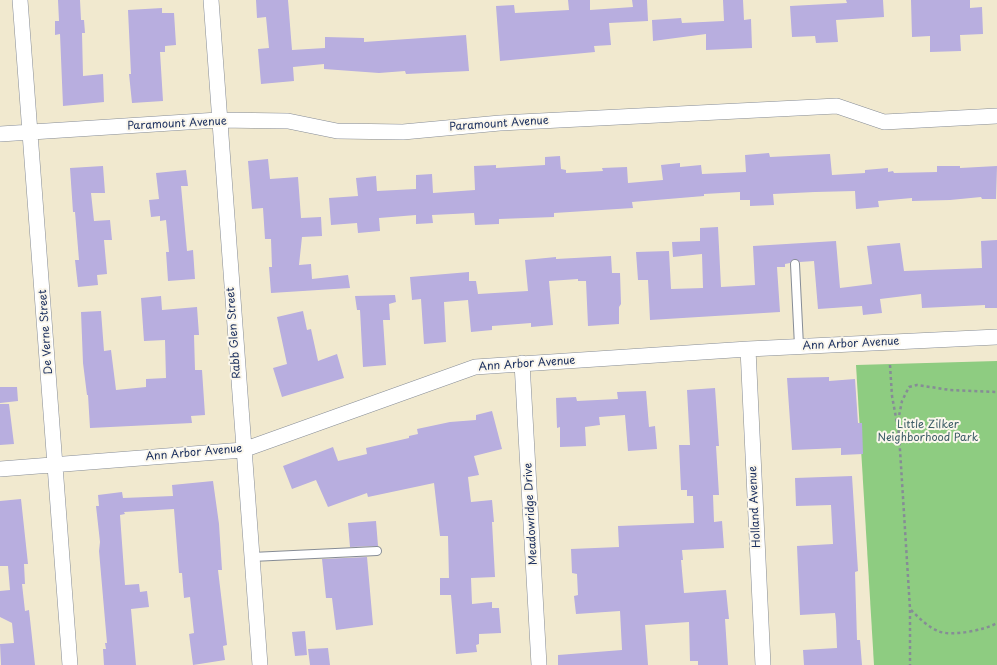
<!DOCTYPE html>
<html>
<head>
<meta charset="utf-8">
<style>
	body { margin:0 }
	canvas { display:block; background:#f1e9cf }
</style>
</head>
<body>
<canvas width="997" height="665"></canvas>
<script>
const g = document.querySelector('canvas').getContext('2d');
g.lineJoin = 'round';
function fillPath(path, color) { g.fillStyle = color; g.fill(path, 'evenodd'); }
function stroke(path, color, width, dash) { g.strokeStyle = color; g.lineWidth = width; g.lineCap = dash ? 'butt' : 'round'; g.setLineDash(dash || []); g.stroke(path); }
function label(font, color, halo, rows, align = 'center') {
  g.font = font + ' "Playpen Sans",sans-serif'; g.lineWidth = 4; g.setLineDash([]); g.textBaseline = 'middle'; g.strokeStyle = halo; g.fillStyle = color; for (const [text, x, y, turn = 0] of rows) {
    g.save(); g.translate(x, y); g.rotate((+turn || 0) * Math.PI / 180); g.textAlign = isNaN(turn) ? turn : align; if (halo) g.strokeText(text, 0, 0); g.fillText(text, 0, 0); g.restore();
  }
}
fillPath(new Path2D(`
	M997,361V665H874L856,365Z`), '#8ecc81');
fillPath(new Path2D(`
	M58,0H80L81,20H84L85,33H82L83,76L103,74L104,102L63,106L60,34L55,35V21H59Z
	M256,0H288L292,50L325,48V37L364,38V42L466,35L469,71L406,74L405,71L379,73L324,69V64L293,67L294,81L261,84L258,49L269,48L266,17L257,18Z
	M568,0H590V10L633,7L632,0H647L648,21L609,23L611,45L594,46L595,52L500,61L496,6L514,5L515,13L569,10Z
	M723,0H743L744,20L751,19L752,48L706,50V34L653,41L652,20L681,18L682,23L724,21Z
	M846,0H883L884,17L836,20L838,42L816,43L815,36L792,37L790,6L847,3Z
	M911,0H970V8L982,7L983,34L960,35L961,51L930,52V36L912,37Z
	M162,8V13H174L176,45L165,46V52H160L163,101L132,103L129,74H131L128,10Z
	M769,153L770,157L830,154L832,175L865,173V170L888,168V172L893,171L894,173L937,172V166H960V168L997,166L996,199H982L981,197L950,200L912,201V198L878,201L879,207L856,209L855,191L815,192L773,194L774,205L750,206V200H740V192L704,194V196L632,202L633,208L554,213V217L499,219V224L475,225L474,213L432,215L433,223L416,224V215L379,218L380,231L358,233L357,223L331,225L329,198L358,196L356,178L376,176L377,191L416,189V175L432,174L433,193L475,190L474,166L496,165V168L545,165V157L560,156L561,169L566,170V173L603,171L602,168L627,167L628,183L663,180L661,165L680,163V167L701,165L702,174L746,172L745,155Z
	M268,159L270,179L298,177L301,218L321,217L322,236L302,237L299,265L311,264L312,279L348,275L350,288L271,293L269,267H272L271,239H265L263,208L252,209L248,161Z
	M103,166L105,193H91L94,221L110,220L112,240H104L107,274L97,275L98,285L78,287L75,260H79L75,212H73L70,168Z
	M186,170L188,186H181L187,251L193,250L195,279L168,281L166,252H169L166,220L160,221V216L151,217L149,200L159,199L156,173Z
	M718,227L721,287L755,285L753,246L836,241L840,288L872,284L867,246L900,243L904,271L982,268L981,241L997,240V308H985V305L922,308L921,294L880,299L882,313L863,315L862,306L818,309L814,261L800,262L795,259L790,263L785,264V267H777L780,312L650,320L648,280H638L636,252L669,251L671,289L703,288L702,254L673,257L672,242L700,241V228Z
	M611,256L612,273H620L621,304L619,307V324L588,326L586,281H578V279L549,281L553,325L531,327V323L492,326V330L471,332L468,300L444,302L446,342L424,344L421,299L412,300L410,277L469,272V281H476L478,294L528,291L525,260L556,257V259Z
	M395,295L396,302L389,304L390,320H383L386,365L363,367L360,310H357L355,296Z
	M161,296L162,310L197,307L199,335H194L195,370H202L205,415L191,416L192,423L90,428L88,395H87L83,363L81,312L101,311L104,351L111,350L116,390L146,387V379L166,378L165,340L144,341L141,298Z
	M303,311L307,330L311,329L318,361L337,354L344,378L282,397L273,368L287,364L277,317Z
	M829,377V381L855,379L858,423H862L863,454L841,455V448L792,450L787,378Z
	M0,387H17L18,401L0,403Z
	M715,388L719,446H716L719,495H713L714,522L722,521L724,548L682,550L683,560H681L684,593L726,590L729,619H725L728,665H698V661H690L689,622L645,625L648,665H558V655L622,650L620,611L576,614L574,596L578,595L577,574L572,573L571,549L619,547L618,526L694,523L693,496H687V490H681L679,445H690L687,390Z
	M646,391L649,427L655,426L657,449L628,451L625,415L599,417L600,425L585,427L586,446L560,447V427L557,428L556,398L576,397L577,401L618,399L617,392Z
	M0,404H9L14,444L0,445Z
	M492,411L502,449L474,456L479,475L468,477L471,502L492,500L494,522H492L495,577L471,578L472,604L492,602V608H499L501,633L479,634V644L476,645L477,652L456,654L451,595H440V578H449L448,536H440L434,483L368,497L367,493L328,507L316,480L292,489L283,466L333,447L338,461L367,454L366,448L409,438V436L418,434L417,429L450,422L476,420V415Z
	M852,476L858,571L855,572L857,640H860L862,665H804L803,650L837,648L836,621L835,613L800,615L797,546L833,544L831,505L796,506L795,478Z
	M213,481L219,524L222,570H218L227,645L223,646L225,660L193,665L189,634L194,633L190,597L184,598L182,573H179L174,509L124,512L125,514L120,515L125,585L139,584L140,592L147,591L149,607L131,609L136,665H104L103,649H106L105,643H107L99,551L100,542L96,506H99L98,495L122,492L123,498L173,496L172,485Z
	M21,499L28,564H24L25,584H22L25,611L29,610L35,665H1L0,644L14,643L12,623L0,617V591L10,590L8,566H0V501Z
	M376,521L378,546L350,547L348,523Z
	M367,557L373,625L336,630L332,598H326L322,559Z
	M305,631L307,655L295,656L292,632Z
	M328,648L330,665H310L308,649Z`), '#b8aedf');
const service = new Path2D(`
	M795,264L799,346
	M252,557L377,551`);
const minor = new Path2D(`
	M20,0L70,665
	M211,0L260,665
	M0,134L218,120L288,121L337,131L403,132L500,123L837,106L884,122L997,116
	M748,349L763,665
	M522,363L539,665
	M0,469L243,450L475,367L748,349L997,337`);
stroke(service, '#868c96', 10);
stroke(minor, '#868c96', 16);
stroke(new Path2D(`
	M890,365L892,396L899,434L910,609V665
	M898,421L902,401L909,387L917,385L950,390L997,392
	M911,610C919,618 928,627 938,631C951,637 985,630 997,623`), '#868c96', 2.5, [3, 3]);
stroke(service, '#fff', 8);
stroke(minor, '#fff', 15);
label('11px', '#1b2f5e', '#fbf7ec', [
	["Paramount Avenue",177,124,-3],
	["Paramount Avenue",499,124,-4],
	["De Verne Street",46,332,-94],
	["Rabb Glen Street",234,333,-94],
	["Ann Arbor Avenue",851,344,-3],
	["Ann Arbor Avenue",527,364,-4],
	["Ann Arbor Avenue",194,453,-5],
	["Holland Avenue",755,507,-93],
	["Meadowridge Drive",531,514,-93]
]);
label('11px', '#3e5e68', '#fbf7ec', [
	["Little Zilker",928,425],
	["Neighborhood Park",928,438]
]);
</script>
</body>
</html>
